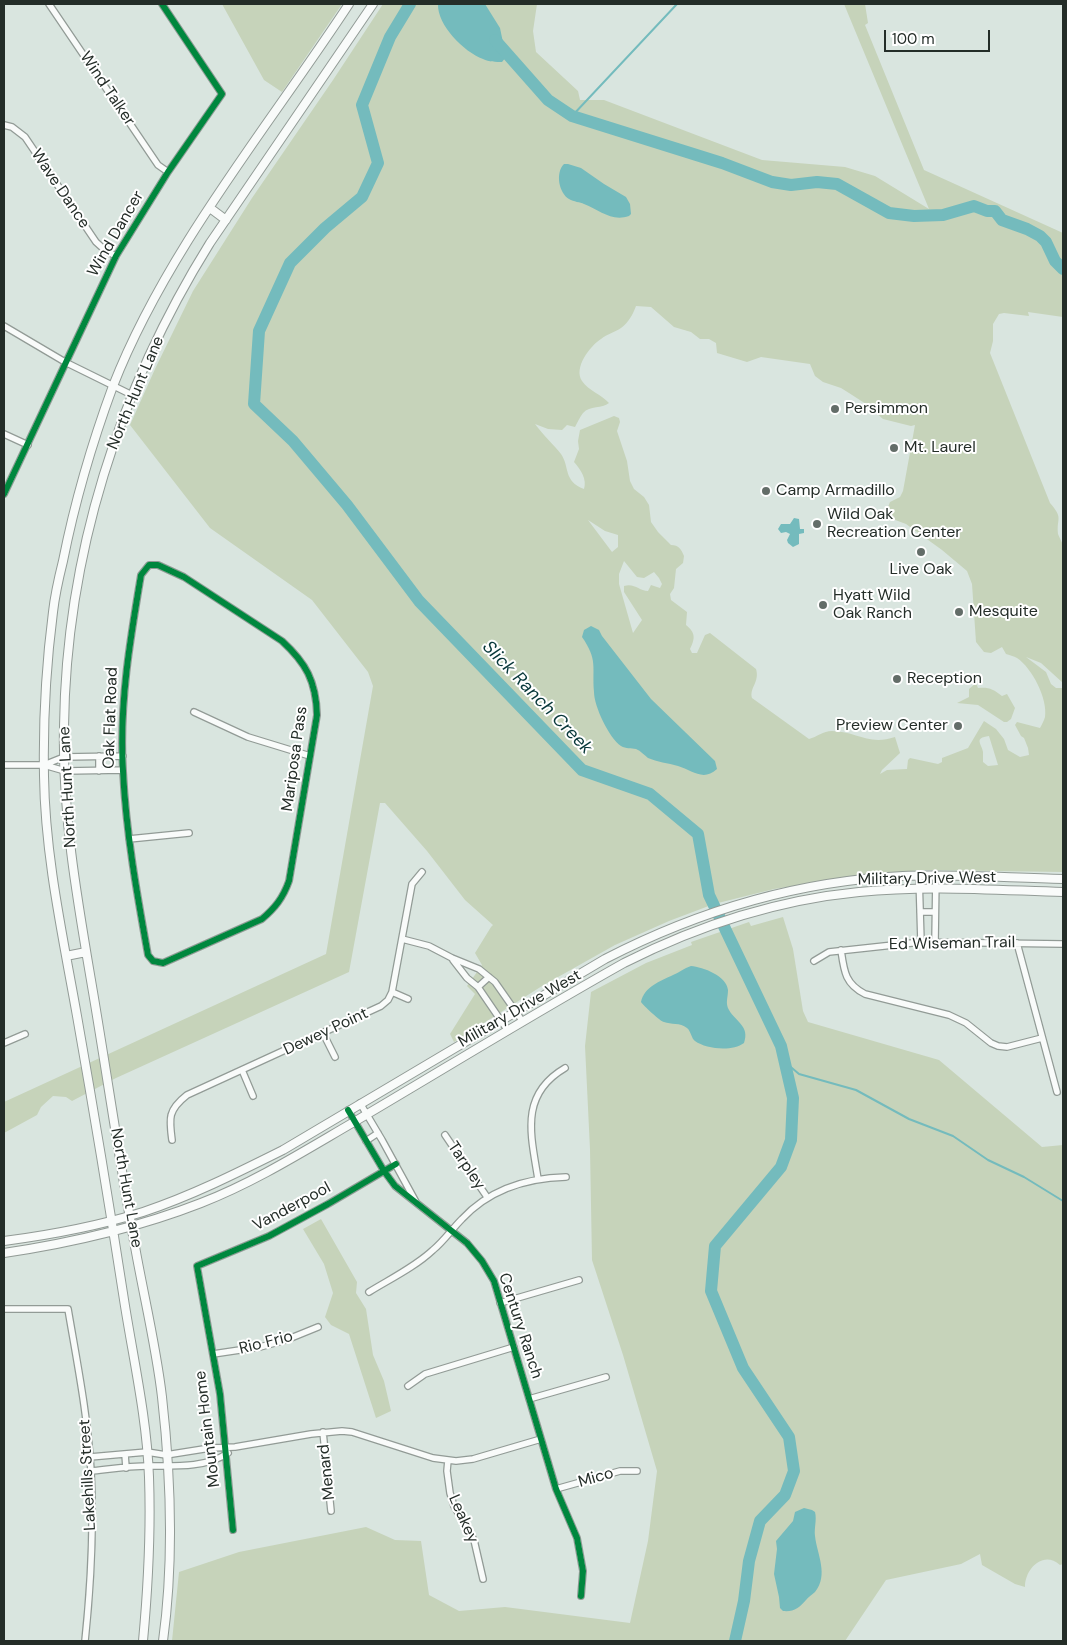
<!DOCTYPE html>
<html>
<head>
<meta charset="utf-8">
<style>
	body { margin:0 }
	#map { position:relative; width:1067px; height:1645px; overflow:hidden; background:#d9e5df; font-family:"DM Sans",sans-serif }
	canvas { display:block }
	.frame { position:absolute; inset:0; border:5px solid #242d28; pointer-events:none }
	.scale { position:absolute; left:884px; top:30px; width:106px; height:22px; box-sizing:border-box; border:2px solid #242d28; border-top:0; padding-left:6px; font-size:15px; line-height:18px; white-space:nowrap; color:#242d28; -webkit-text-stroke:4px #fff; paint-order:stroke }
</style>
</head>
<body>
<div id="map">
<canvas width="1067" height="1645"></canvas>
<div class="frame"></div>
<div class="scale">100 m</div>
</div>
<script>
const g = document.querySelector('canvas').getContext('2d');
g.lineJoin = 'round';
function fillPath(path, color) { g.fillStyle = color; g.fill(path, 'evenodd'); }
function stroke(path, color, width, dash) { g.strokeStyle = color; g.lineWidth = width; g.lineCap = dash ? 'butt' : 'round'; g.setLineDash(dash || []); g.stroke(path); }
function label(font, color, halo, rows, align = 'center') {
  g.font = font + ' "DM Sans",sans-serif'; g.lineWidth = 4; g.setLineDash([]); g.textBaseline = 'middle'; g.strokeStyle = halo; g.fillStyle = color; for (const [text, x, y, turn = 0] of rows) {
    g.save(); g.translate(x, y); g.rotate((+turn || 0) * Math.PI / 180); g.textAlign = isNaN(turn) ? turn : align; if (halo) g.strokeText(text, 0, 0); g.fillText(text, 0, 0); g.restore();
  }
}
fillPath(new Path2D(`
	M222,4H342L282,92L264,80Z
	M383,4H537L533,31L536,52L578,91L580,100H604L762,160L845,167L875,176L929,209L844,4H865L868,23L865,25L924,170L1063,233V317L1028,312L1029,316L1004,313L999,314L993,324V341L990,353L1050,503C1064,519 1056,518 1058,534C1059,537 1062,542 1063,545V683L1041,663L1026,657L1046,672L1051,684L1056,688H1063V872L923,870L867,875L774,889L714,904L669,921L615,945L542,986L454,1042L450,1034L475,994L467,986L482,965L475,953L491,927L493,925L465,900L427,851L385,803H380L349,972L116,1078L72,1101L66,1097L53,1096L41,1107L37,1115L4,1133V1102L326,954L373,686L368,672L312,600L210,528L130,425L155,369L193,291L252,198L333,80ZM636,306L651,307L674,327L691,332L700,339H709L716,343L717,353L747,362L761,357L810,364L815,376L823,382L841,388L849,393L866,404L883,419L911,426L915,425L903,491L900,497L890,502L886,512L890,518L906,524L942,550L967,571L972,584L976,642L984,652L991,653L1002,647L1006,654C1009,655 1014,656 1017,658C1032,668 1048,699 1045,717C1044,721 1042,724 1040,728L1017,722L1015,725L1021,736L1024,738L1028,748L1029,755L1020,757L1008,750L1004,739L996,729L984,721L968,748L942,758V762L938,764L910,758L908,760L907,769L887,770L880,774L882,770L900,753L895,737C868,746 856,731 832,731C823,731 817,737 809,739L752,698C749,688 760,682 756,669L710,633L705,635L697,653H692L690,649C695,639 696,633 686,625L687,612L671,600L670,594L674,588L676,569L683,563L684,556C681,549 679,545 671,545L658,532L651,522L649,505L644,497L634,489L630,481L627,461L617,431L620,422L619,418L614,416L580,430L578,441L579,449L574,462C581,470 587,479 584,489C563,481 570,467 561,454C554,445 543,435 535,424L548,429L562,430L567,425L575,427C577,423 580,417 583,413C590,405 602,409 609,403C601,394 589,391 582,381C573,368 590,346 601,339C607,334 615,332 621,328C629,322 633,314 636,306ZM588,520L605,531L618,535V547L612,552ZM624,561L637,577L644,578L654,572L659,578L662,584L660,588L651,585L648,591C639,591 635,583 624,586V592L642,620L633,633L619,584V574ZM989,736L998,765L988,766L983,762C983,758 983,755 983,752C982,744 973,738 989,736Z
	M976,683L978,688C989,687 993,689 1002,696L1007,694L1015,708L1011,719L1007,722H1004L978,705L957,703L969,697V689Z
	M783,917L793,949L803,1011L808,1022L939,1060L1042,1147L1063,1145V1564L1060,1565C1043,1550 1025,1569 1025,1587L1015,1584L982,1565L980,1554L961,1564L886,1580L845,1641H172L179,1572L239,1552L366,1527L395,1540L421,1541L429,1595L459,1611L505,1607L630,1623L648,1541L657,1471L623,1355L592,1260L590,1149L585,1046L591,992L646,963L692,945L691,942L749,922L751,926Z
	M321,1219L357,1282L356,1293L366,1309L373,1355L384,1381L391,1411L376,1418L349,1334L331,1325L325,1317L333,1293L324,1264L303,1229Z`), '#c6d3ba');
fillPath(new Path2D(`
	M438,4H485L500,28L506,57L502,62C496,62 489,62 483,59C464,52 437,25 438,4Z
	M564,164H568L581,168L604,184L626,197L630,204L631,214L629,216C611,222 600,210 584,204C580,202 574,202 569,199C559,193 555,173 564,164Z
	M794,518L799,519L800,529H804V533L799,534V544L793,547L788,543L787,540L790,534L786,532L781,533L778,529L781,524H790Z
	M591,626L599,630L602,636L651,699L715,761L717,769C703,782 692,770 678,766C668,763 657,762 648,758C644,755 641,751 636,749C631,748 626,749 621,746C609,738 594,706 594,692C592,666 598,660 582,637L584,630Z
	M691,966C703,967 727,976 728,990C728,998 725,1003 729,1010C736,1022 750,1026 744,1043C732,1052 706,1049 695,1041C691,1038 691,1031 687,1028C680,1022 671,1025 664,1022C661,1022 643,1005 641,1002C644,987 660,981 673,975C679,973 684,968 691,966Z
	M804,1508L812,1510L815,1512C817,1520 814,1528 815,1536C817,1554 829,1575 815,1592C812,1595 808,1597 806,1600C799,1608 794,1612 783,1611L780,1608L779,1597L774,1574L777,1549L776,1541L793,1521L795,1512Z`), '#74bbbd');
stroke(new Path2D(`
	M572,116L677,4
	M786,1063L799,1074L856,1090L909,1119L953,1136L988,1160L1024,1177L1063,1201`), '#74bbbd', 2);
stroke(new Path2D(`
	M410,4L390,37L362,105L378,163L362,197L325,228L290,263L259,331L254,404L293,441L347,505L419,601L582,770L650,794L698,834L709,895L781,1046L793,1098L791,1140L781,1167L715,1246L711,1291L743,1368L789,1437L794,1471L785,1495L760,1521L749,1561L744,1601L735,1641
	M495,40L548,100L572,116L722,163L772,182L791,185L817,182L837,184L889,213L914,216L943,215L974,206L987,211H995L1002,220L1027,229L1040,236L1046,242L1055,261L1063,269`), '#74bbbd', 12);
const street = new Path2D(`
	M49,4L158,165L168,172
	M4,125L12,127L25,137L96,242L106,251L116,256
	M4,326L65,362L132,395
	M4,434L28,445
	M4,494L116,256L168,172L222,94L162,4
	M149,565H158L184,577L282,641C306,663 316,681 317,715L289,881C283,898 275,908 262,919L163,963L153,961L148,955C137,894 126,833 123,771C119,705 130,640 141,575Z
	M194,712L248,737L310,756
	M99,756V771
	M4,765H44L65,771L123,770
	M44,765L64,757L123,756
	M129,839L189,833
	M919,876L921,942
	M920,912H935
	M402,939L429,946L452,958L479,969L495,982L523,1022
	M935,942L936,876
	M1017,943L1057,1092
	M841,950C844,971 845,984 865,994L949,1015L966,1023L991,1043L998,1046L1007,1047L1042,1038
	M453,960L467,978L478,987L508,1031
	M814,961L829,952L921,942L1063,944
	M478,987L489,977
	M392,992L408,999
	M323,1033L335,1057
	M4,1043L25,1034
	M242,1070L253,1096
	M360,1103L382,1140L416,1202
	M348,1110L384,1171L395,1186L467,1243L482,1261L494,1281L556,1489L577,1538L583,1571L581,1596
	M445,1135L487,1197
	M172,1140C169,1118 168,1110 187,1095L381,1006L388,1000L392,992L412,884L422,872
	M366,1141L378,1133
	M538,1179C531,1135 519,1095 565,1068
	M369,1292C390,1279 415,1267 433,1250C444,1241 452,1229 462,1219C489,1190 527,1178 566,1177
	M500,1303L579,1280
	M4,1309H68C77,1362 88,1417 91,1471C94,1529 91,1584 85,1641
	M213,1354L260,1347L286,1340L318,1327
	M408,1386L425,1374L514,1347
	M529,1399L606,1377
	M323,1432L331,1511
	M125,1454L126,1468
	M90,1457L147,1452L166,1455L210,1448L235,1447L311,1434L342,1431L352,1432L433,1458L456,1461L473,1459L541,1439
	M448,1460L447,1471L450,1493L454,1506L474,1540L483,1579
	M91,1471C110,1469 129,1466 149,1466C174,1466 206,1468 228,1453
	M556,1489L620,1471H637
	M233,1530L220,1394L197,1266L269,1236L328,1204L396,1164`);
const secondary = new Path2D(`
	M210,208L226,220
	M66,956L86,952
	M4,1241C50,1235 98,1226 143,1212C191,1196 237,1173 283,1150L605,959C700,910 797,881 903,876C956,874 1010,878 1063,879
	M4,1253C71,1243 137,1228 201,1203C255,1182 304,1151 354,1122C444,1069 533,1014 624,963C697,926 777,900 859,892C926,885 995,890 1063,892
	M143,1641C148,1587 151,1532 149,1477C147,1420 134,1362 125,1306C110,1209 94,1112 77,1016C63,937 45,856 44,776C43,721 46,666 53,612C55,594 59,577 63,561C75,501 92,443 113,386C166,250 269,126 349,4
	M163,1641C174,1561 171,1477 162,1397C156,1345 143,1293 134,1241C119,1158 107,1075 93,992C78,904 62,816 64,727C66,555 119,389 210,243L373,4`);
stroke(street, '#929b96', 8);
stroke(secondary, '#929b96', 10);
stroke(street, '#f9fbfa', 5.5);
stroke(secondary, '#f9fbfa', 8);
stroke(new Path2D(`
	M4,494L116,256L168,172L222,94L162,4
	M149,565H158L184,577L282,641C306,663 316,681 317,715L289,881C283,898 275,908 262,919L163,963L153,961L148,955C137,894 126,833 123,771C119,705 130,640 141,575Z
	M348,1110L384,1171L395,1186L467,1243L482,1261L494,1281L556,1489L577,1538L583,1571L581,1596
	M233,1530L220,1394L197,1266L269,1236L328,1204L396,1164`), '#00873e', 6);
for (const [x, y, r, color] of [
	[835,409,5,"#636d68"],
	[894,448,5,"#636d68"],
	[766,491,5,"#636d68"],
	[817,524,5,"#636d68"],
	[921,552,5,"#636d68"],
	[823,605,5,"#636d68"],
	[959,612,5,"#636d68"],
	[897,679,5,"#636d68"],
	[958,726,5,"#636d68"]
]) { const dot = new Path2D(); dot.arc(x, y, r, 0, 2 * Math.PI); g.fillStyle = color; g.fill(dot); stroke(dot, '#fff', 2); }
label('16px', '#242d28', '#fff', [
	["Wind Talker",107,89,56],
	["Wave Dance",60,189,56],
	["Wind Dancer",116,234,-60],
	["North Hunt Lane",136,393,-67],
	["Oak Flat Road",111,718,-88],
	["Mariposa Pass",295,759,-82],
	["North Hunt Lane",68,787,-93],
	["Military Drive West",927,879,-1],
	["Ed Wiseman Trail",952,944,-1],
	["Military Drive West",520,1009,-30],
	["Dewey Point",326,1032,-25],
	["Tarpley",466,1166,56],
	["North Hunt Lane",126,1188,80],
	["Vanderpool",292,1207,-28],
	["Century Ranch",520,1326,72],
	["Rio Frio",266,1343,-14],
	["Mountain Home",208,1429,-97],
	["Menard",327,1472,-96],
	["Lakehills Street",88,1475,-93],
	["Mico",596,1478,-16],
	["Leakey",463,1519,66]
]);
label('16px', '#242d28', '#fff', [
	["Persimmon",845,409],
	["Mt. Laurel",904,448],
	["Camp Armadillo",776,491],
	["Wild Oak",827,515],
	["Recreation Center",827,533],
	["Live Oak",921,570,"center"],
	["Hyatt Wild",833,596],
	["Oak Ranch",833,614],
	["Mesquite",969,612],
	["Reception",907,679],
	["Preview Center",948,726,"right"]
], 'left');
label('italic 18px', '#08383a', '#fff', [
	["Slick Ranch Creek",537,698,46]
]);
</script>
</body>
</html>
